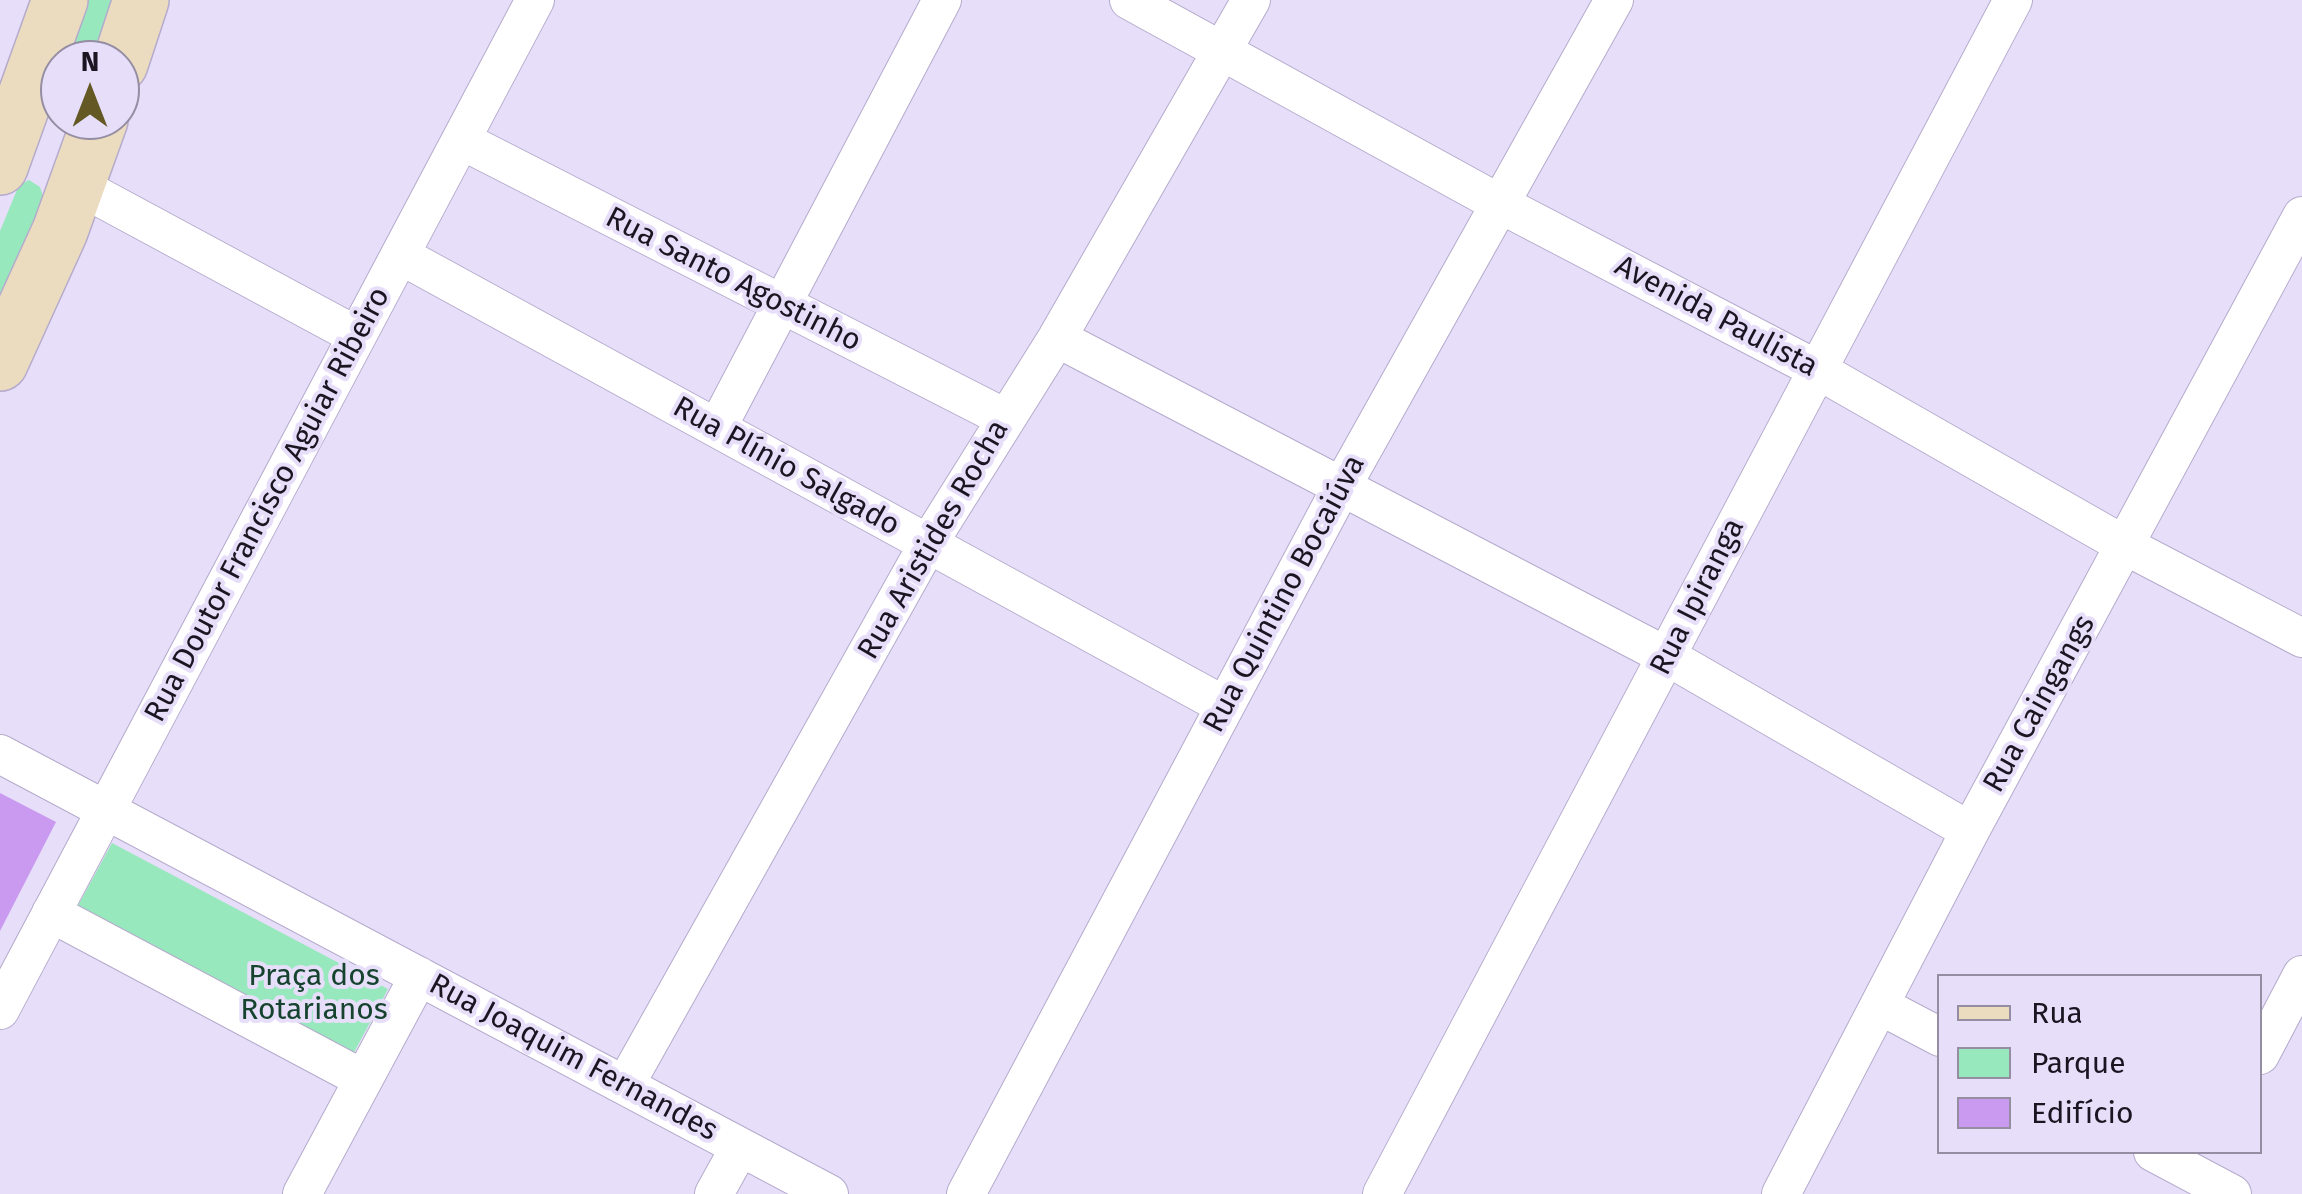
<!DOCTYPE html>
<html>
<head>
<meta charset="utf-8">
<style>
	body { margin:0 }
	#map { position:relative; width:2302px; height:1194px; overflow:hidden; background:#e7defa; font-family:"Fira Sans",sans-serif }
	canvas { display:block }
	.legend { position:absolute; left:1937px; top:974px; width:325px; height:180px; box-sizing:border-box; background:#e7defa; border:2px solid #958ea3; margin:0; padding:12px 18px; list-style:none; font-size:30px; color:#191521 }
	.legend li { display:flex; align-items:center; gap:20px; height:50px }
	.legend b { width:50px; border:2px solid #958ea3 }
	.north { position:absolute; left:40px; top:40px; width:100px; height:100px; box-sizing:border-box; background:#e7defa; border:2px solid #958ea3; border-radius:50%; rotate:0deg; font-size:28px; font-weight:700; line-height:40px; text-align:center; color:#191521 }
	.north::after { content:''; display:block; margin:auto; width:35px; height:45px; background:#645825; clip-path:polygon(50% 0,100% 100%,50% 72%,0 100%) }
</style>
</head>
<body>
<div id="map">
<canvas width="2302" height="1194"></canvas>
<ul class="legend">
<li><b style="height:12px;background:#ebdcc0"></b>Rua</li>
<li><b style="height:28px;background:#98e8bd"></b>Parque</li>
<li><b style="height:28px;background:#c99aef"></b>Edifício</li>
</ul>
<div class="north">N</div>
</div>
<script>
const g = document.querySelector('canvas').getContext('2d');
g.lineJoin = 'round';
function fillPath(path, color) { g.fillStyle = color; g.fill(path, 'evenodd'); }
function stroke(path, color, width, dash) { g.strokeStyle = color; g.lineWidth = width; g.lineCap = dash ? 'butt' : 'round'; g.setLineDash(dash || []); g.stroke(path); }
function label(font, color, halo, rows, align = 'center') {
  g.font = font + ' "Fira Sans",sans-serif'; g.lineWidth = 8; g.setLineDash([]); g.textBaseline = 'middle'; g.strokeStyle = halo; g.fillStyle = color; for (const [text, x, y, turn = 0] of rows) {
    g.save(); g.translate(x, y); g.rotate((+turn || 0) * Math.PI / 180); g.textAlign = isNaN(turn) ? turn : align; if (halo) g.strokeText(text, 0, 0); g.fillText(text, 0, 0); g.restore();
  }
}
fillPath(new Path2D(`
	M85,0H115L93,60H63Z
	M29,180L40,187L44,199L0,300V231L19,185Z
	M112,843L388,989L351,1058L75,911Z`), '#98e8bd');
fillPath(new Path2D(`
	M0,793L56,822L0,931Z`), '#c99aef');
const street = new Path2D(`
	M1129,0L1502,205L1816,369L2126,546L2302,638
	M461,140L1005,418
	M77,185L357,336
	M400,255L1225,706
	M1057,338L1668,657L1970,831
	M717,428L942,0
	M0,754L829,1194
	M51,913L363,1079
	M1881,1006L1940,1037
	M0,1010L535,0
	M2260,1055L2302,975
	M625,1085L928,544L1057,338L1251,0
	M2153,1152L2232,1194
	M302,1194L419,976
	M714,1194L740,1147
	M966,1194L1342,486L1614,0
	M1382,1194L2013,0
	M1781,1194L1970,831L2302,216`);
const secondary = new Path2D(`
	M120,64L141,0
	M0,167L60,0
	M0,363L60,231L100,120`);
stroke(street, '#b5abcc', 40);
stroke(secondary, '#b5abcc', 58);
stroke(street, '#fff', 38);
stroke(secondary, '#ebdcc0', 55);
label('30px', '#191521', '#e7defa', [
	["Rua Santo Agostinho",733,280,27],
	["Avenida Paulista",1716,317,28],
	["Rua Plínio Salgado",786,467,29],
	["Rua Doutor Francisco Aguiar Ribeiro",268,505,-62],
	["Rua Aristides Rocha",934,540,-60],
	["Rua Quintino Bocaiúva",1285,594,-62],
	["Rua Ipiranga",1698,597,-63],
	["Rua Caingangs",2040,704,-61],
	["Rua Joaquim Fernandes",573,1058,28]
]);
label('30px', '#15432e', '#e7defa', [
	["Praça dos",314,977],
	["Rotarianos",314,1011]
]);
</script>
</body>
</html>
